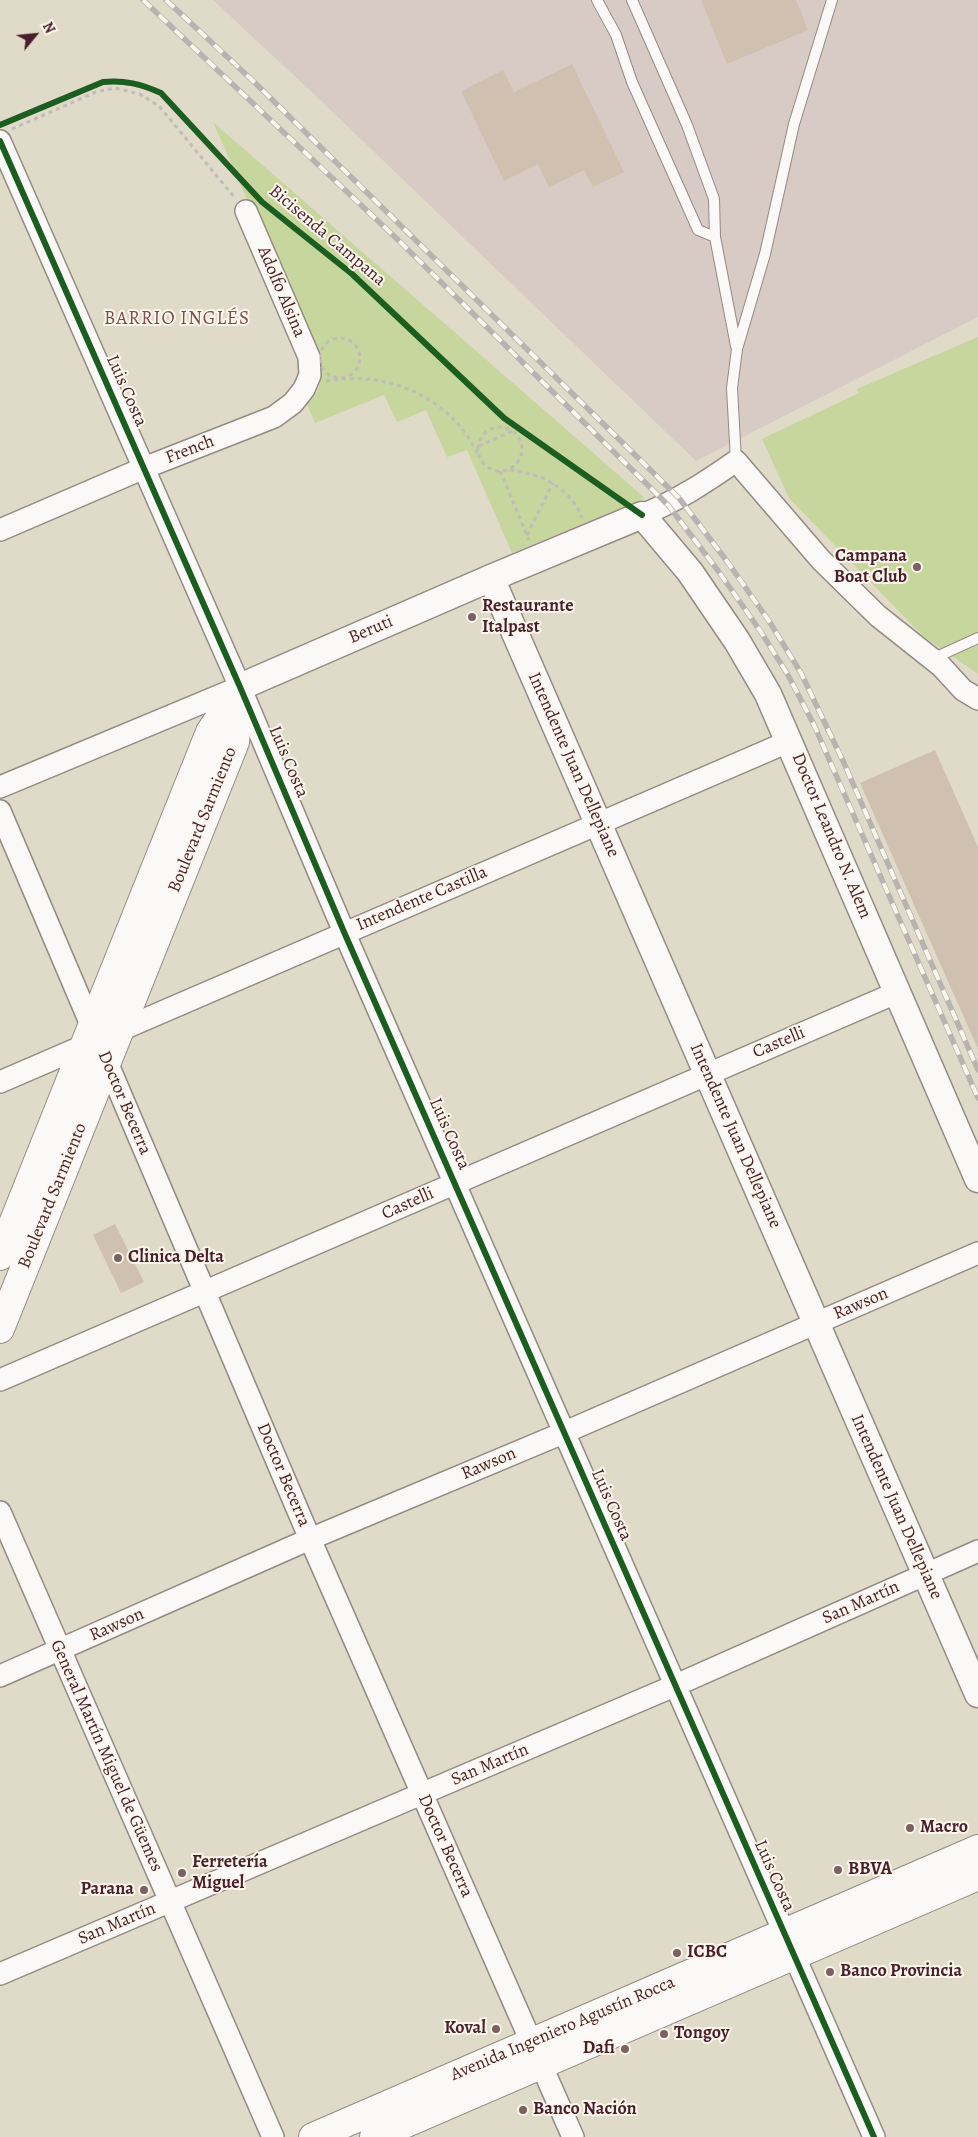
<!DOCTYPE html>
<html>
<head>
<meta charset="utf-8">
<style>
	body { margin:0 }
	#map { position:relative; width:978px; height:2137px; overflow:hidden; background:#e0dac8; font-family:Alegreya,serif }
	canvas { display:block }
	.north { position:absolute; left:10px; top:10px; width:50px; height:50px; -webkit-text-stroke:4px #fbf7ec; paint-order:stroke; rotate:62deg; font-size:14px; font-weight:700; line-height:20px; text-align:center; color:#4a1f2b }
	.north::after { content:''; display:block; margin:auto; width:18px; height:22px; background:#4a1f2b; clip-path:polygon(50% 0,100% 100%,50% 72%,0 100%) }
</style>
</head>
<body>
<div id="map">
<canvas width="978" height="2137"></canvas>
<div class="north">N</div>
</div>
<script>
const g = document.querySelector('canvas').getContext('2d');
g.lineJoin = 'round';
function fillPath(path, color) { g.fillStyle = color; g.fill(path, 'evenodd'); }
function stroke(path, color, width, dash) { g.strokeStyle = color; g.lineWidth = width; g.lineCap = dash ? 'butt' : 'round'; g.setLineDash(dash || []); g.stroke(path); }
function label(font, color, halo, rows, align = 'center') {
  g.font = font + ' Alegreya,serif'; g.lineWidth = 4; g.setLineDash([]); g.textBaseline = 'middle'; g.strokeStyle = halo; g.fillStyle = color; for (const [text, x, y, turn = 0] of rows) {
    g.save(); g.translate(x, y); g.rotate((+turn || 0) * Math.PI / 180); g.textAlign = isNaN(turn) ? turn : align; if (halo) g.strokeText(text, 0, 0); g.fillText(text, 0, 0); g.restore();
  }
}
fillPath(new Path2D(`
	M213,0H978V317L696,461L317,97Z`), '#d8cbc6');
fillPath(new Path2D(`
	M213,122L645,498L512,553L467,450L447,457L426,410L397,422L384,395L315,423L307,404C323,390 322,378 317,359Z
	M978,337V674L923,636L789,498L762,439L859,393L857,389Z`), '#c6d69d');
fillPath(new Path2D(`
	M701,0H796L808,30L727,64Z
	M572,64L624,172L593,187L584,170L549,187L538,164L504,181L461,91L503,70L514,92Z
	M935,750L978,847V1049L860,783Z
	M115,1224L144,1282L121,1293L93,1235Z`), '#d0c0b0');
const service = new Path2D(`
	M597,0L616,35L632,82L698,230L715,237
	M632,0L687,125L714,199L715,237L736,346
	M736,461L732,388L737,349L765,254L794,124L832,0
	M932,659L978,638`);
const minor = new Path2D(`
	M0,141L240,687L344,932L874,2137
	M642,515C677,501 706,482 736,461L821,560L878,616L941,666L963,690L978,699
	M0,530L144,468L274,417L293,403L304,389L310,375L309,357L246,211
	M0,787L240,687
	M0,811L310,1539L573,2137
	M0,1082L790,741
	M0,1380L898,992
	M0,1512L273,2137
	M0,1676L310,1539L563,1433L978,1253
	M0,1974L674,1686L978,1551`);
const tertiary = new Path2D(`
	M491,578L978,1694
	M240,687L491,578L642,515L690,572L737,641L768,694L978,1179`);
const secondary = new Path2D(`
	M0,1256L210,732L238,690
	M0,1329L235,742L240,687
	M313,2137L978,1849
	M374,2137L978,1876`);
stroke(service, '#948a83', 12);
stroke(minor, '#948a83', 24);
stroke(tertiary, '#948a83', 29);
stroke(secondary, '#948a83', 30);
stroke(new Path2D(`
	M12,129L96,92L115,88L140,94L159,106L235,198
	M320 358a20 20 0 1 1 40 0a20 20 0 1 1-40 0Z
	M326,381C378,371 434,390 466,434C471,441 475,450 480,457
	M478 449a22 22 0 1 1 44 0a22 22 0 1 1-44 0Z
	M479,446L512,431
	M510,470C540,473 571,488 582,518
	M500,471L529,540
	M527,535L553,483`), '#c1bbba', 3, [4, 4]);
stroke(service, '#faf9f7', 10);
stroke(minor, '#faf9f7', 21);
stroke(tertiary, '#faf9f7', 26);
stroke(secondary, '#faf9f7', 28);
const rail = new Path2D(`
	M143,0L395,237L668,505L719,572L761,632L788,675L814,725L978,1098
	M166,0L251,79L679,498L729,564L769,621L801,673L844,763L978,1070`);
stroke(rail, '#b8b2b1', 5.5);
stroke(rail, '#fbf7ec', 4, [11]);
stroke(new Path2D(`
	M0,125L103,82C125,80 141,84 161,93L262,202L352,274L504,418L642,515
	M0,141L240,687L344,932L874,2137`), '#1b5e20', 6);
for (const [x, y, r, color] of [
	[917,567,5,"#7e6062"],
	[472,617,5,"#7e6062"],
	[118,1258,5,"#7e6062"],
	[910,1828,5,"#7e6062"],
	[838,1870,5,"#7e6062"],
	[182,1873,5,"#7e6062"],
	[144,1890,5,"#7e6062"],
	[677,1953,5,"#7e6062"],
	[830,1972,5,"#7e6062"],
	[496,2029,5,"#7e6062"],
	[664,2034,5,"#7e6062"],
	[625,2049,5,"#7e6062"],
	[523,2110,5,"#7e6062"]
]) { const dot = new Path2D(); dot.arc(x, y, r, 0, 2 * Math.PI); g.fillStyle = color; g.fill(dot); stroke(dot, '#fbf7ec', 2); }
label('18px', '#4a1f2b', '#fbf7ec', [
	["Bicisenda Campana",327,236,40],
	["Adolfo Alsina",281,292,67],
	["Luis Costa",126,391,66],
	["French",190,450,-21],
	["Beruti",371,630,-23],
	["Luis Costa",288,762,67],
	["Intendente Juan Dellepiane",573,765,66],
	["Boulevard Sarmiento",203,820,-68],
	["Doctor Leandro N. Alem",831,836,67],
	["Intendente Castilla",422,899,-23],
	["Castelli",779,1043,-23],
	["Doctor Becerra",124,1103,67],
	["Luis Costa",449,1134,66],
	["Intendente Juan Dellepiane",735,1136,66],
	["Boulevard Sarmiento",53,1196,-68],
	["Castelli",408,1204,-24],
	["Rawson",861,1304,-23],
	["Rawson",489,1464,-23],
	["Doctor Becerra",283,1475,67],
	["Luis Costa",611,1505,66],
	["Intendente Juan Dellepiane",896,1507,66],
	["San Martín",861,1603,-24],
	["Rawson",117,1625,-24],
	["General Martín Miguel de Güemes",106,1756,66],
	["San Martín",490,1765,-23],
	["Doctor Becerra",445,1846,66],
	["Luis Costa",774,1876,66],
	["San Martín",117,1924,-23],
	["Avenida Ingeniero Agustín Rocca",563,2029,-23]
]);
label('bold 18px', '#4a1f2b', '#fbf7ec', [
	["Campana",907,557,"right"],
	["Boat Club",907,578,"right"],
	["Restaurante",482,607],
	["Italpast",482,628],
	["Clinica Delta",128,1258],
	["Macro",920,1828],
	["Ferretería",192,1863],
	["Miguel",192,1884],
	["BBVA",848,1870],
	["Parana",134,1890,"right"],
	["ICBC",687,1953],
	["Banco Provincia",840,1972],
	["Koval",486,2029,"right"],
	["Tongoy",674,2034],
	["Dafi",615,2049,"right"],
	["Banco Nación",533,2110]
], 'left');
g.letterSpacing = '1px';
label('19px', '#804d47', '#fbf7ec', [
	["BARRIO INGLÉS",177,319]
]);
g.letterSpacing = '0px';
</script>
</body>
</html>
